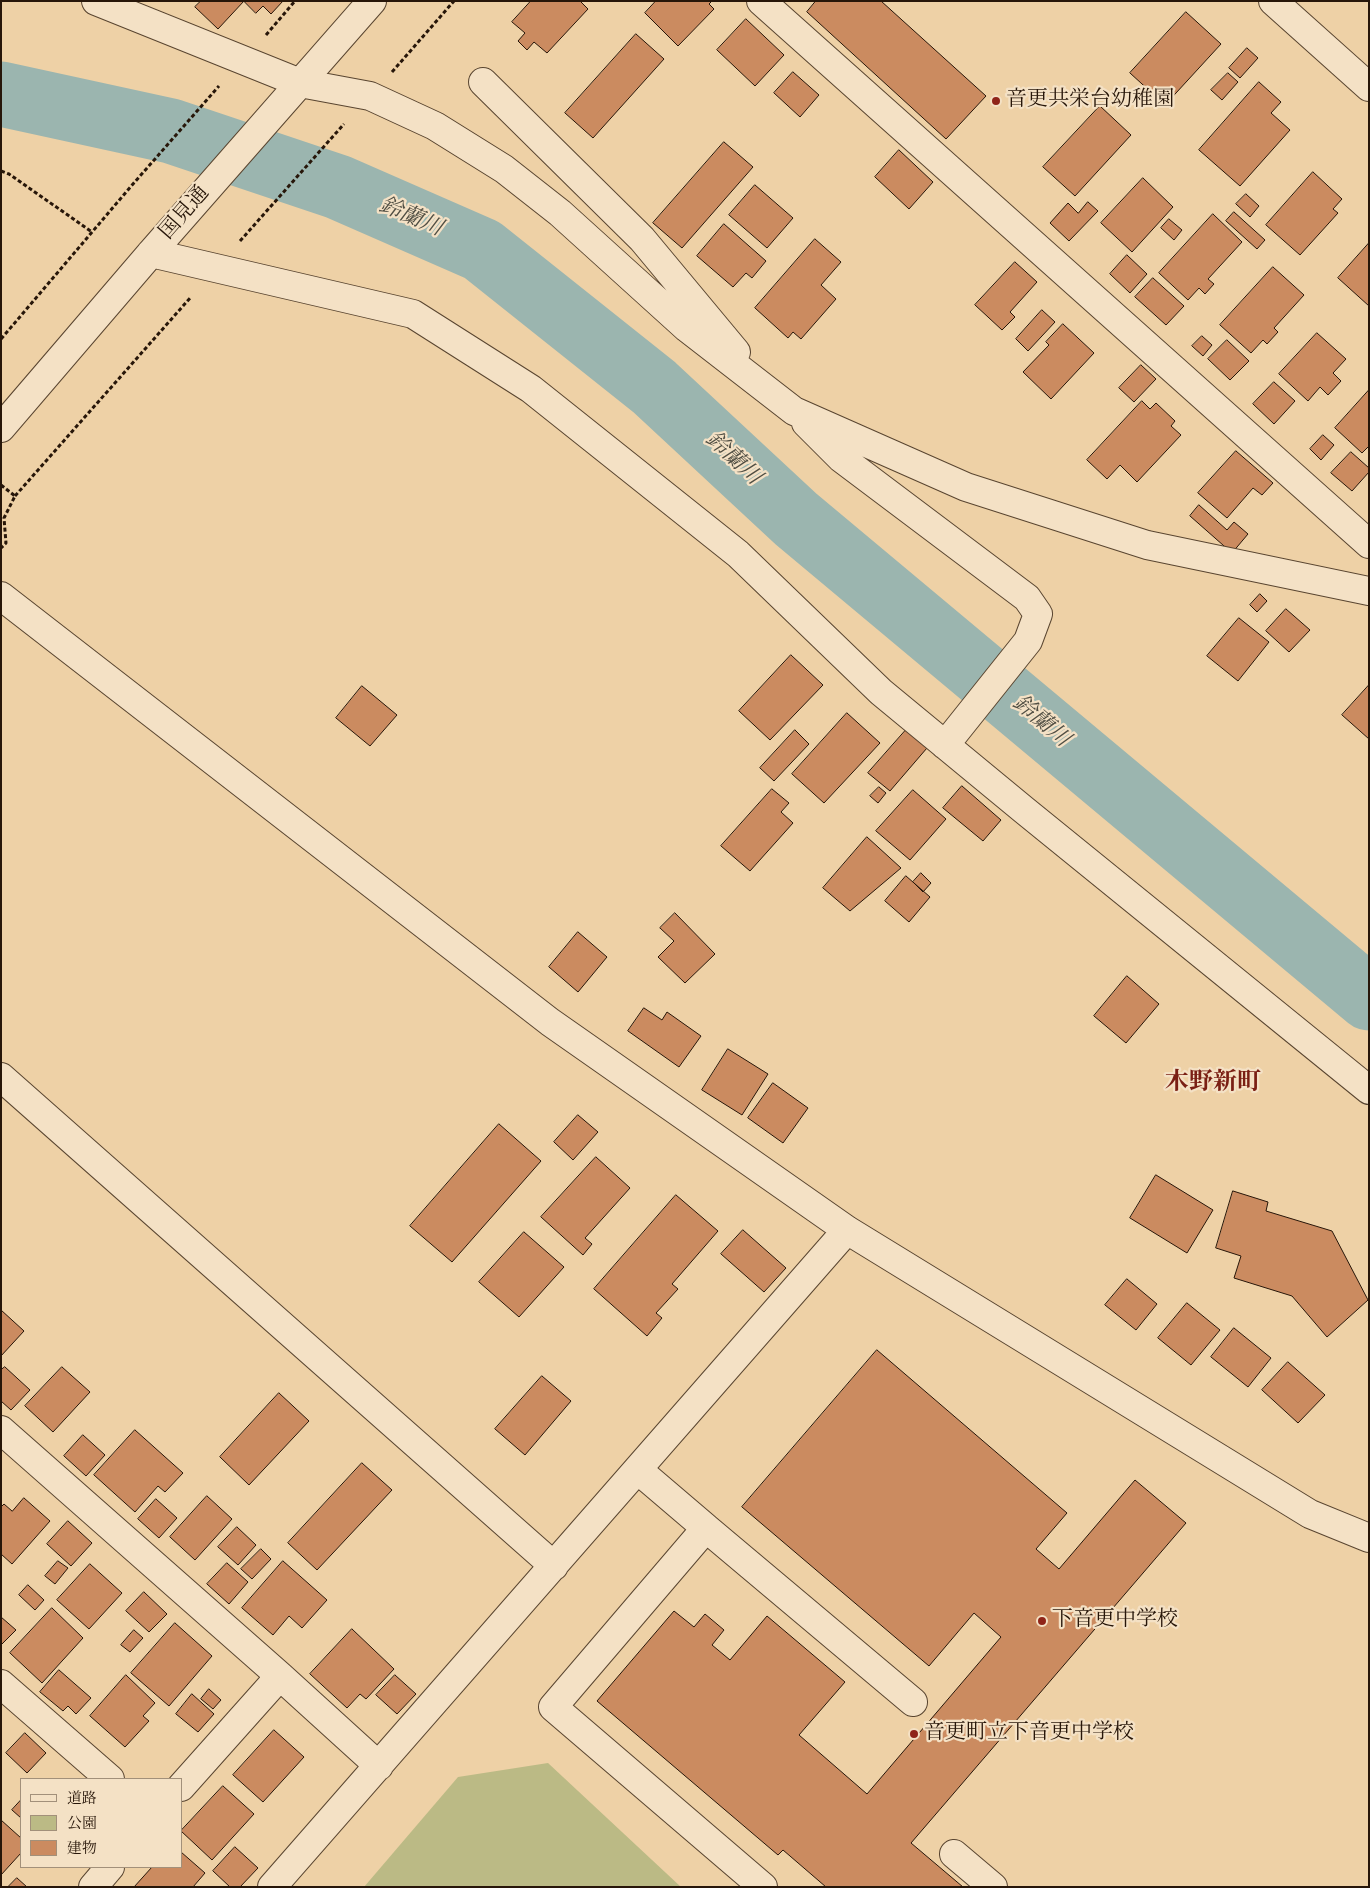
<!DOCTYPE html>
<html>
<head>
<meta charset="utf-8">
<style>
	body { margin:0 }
	#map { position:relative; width:1370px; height:1888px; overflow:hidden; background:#eed1a6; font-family:"Sorts Mill Goudy","Noto Serif JP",serif }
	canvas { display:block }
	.frame { position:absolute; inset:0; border:2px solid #271609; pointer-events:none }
	.legend { position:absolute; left:20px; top:1778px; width:162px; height:90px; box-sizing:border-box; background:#f4e1c5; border:1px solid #a2907a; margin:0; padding:6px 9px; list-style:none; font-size:15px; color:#271609 }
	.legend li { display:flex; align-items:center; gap:10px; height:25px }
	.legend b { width:25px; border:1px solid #a2907a }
</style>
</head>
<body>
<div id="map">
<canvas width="1370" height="1888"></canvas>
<div class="frame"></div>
<ul class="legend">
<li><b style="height:6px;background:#f4e1c5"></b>道路</li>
<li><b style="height:14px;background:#bbba85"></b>公園</li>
<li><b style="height:14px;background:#cb8b60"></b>建物</li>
</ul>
</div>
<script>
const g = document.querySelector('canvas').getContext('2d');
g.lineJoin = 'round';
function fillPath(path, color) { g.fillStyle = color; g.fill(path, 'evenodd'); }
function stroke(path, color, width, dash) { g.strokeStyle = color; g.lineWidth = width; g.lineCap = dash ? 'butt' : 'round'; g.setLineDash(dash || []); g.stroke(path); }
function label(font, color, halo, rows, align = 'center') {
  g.font = font + ' "Sorts Mill Goudy","Noto Serif JP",serif'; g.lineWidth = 4.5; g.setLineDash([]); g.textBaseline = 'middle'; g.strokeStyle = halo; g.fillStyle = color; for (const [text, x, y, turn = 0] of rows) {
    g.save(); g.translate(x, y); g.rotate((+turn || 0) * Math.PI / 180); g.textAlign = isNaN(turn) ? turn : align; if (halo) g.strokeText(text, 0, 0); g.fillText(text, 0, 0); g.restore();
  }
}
fillPath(new Path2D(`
	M548,1763L681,1887H364L458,1777Z`), '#bbba85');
stroke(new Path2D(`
	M1,94L171,131L338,187L482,250L654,387L796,519L1369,998`), '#9bb5af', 65);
const building = new Path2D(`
	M201,1H244L218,29L195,7Z
	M244,1H283L271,14L263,6L256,13Z
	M531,1H580L588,9L547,53L534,42L527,50L518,41L525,33L512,22Z
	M656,1H712L709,4L714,9L678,46L645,13Z
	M816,1H881L986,96L946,139L807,12Z
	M1186,12L1221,44L1165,105L1130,73Z
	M746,19L784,55L755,86L717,50Z
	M636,34L664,59L593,138L565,113Z
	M1247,48L1258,58L1240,78L1229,68Z
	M793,72L819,95L800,117L774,93Z
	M1228,73L1238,82L1222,100L1211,90Z
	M1259,82L1281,102L1271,113L1290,130L1240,186L1199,150Z
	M1100,106L1131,135L1075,196L1043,167Z
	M724,142L753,167L682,248L653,223Z
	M899,150L933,182L909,209L875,177Z
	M1313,172L1342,199L1333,209L1338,213L1300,255L1266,225Z
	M1143,178L1173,207L1132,252L1101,223Z
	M755,185L793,218L767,248L729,215Z
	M1246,194L1259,206L1250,217L1236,204Z
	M1088,202L1098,211L1069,241L1050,223L1068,203L1078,213Z
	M1234,212L1265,240L1257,249L1226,221Z
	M1213,214L1242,242L1208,279L1214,284L1205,294L1199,288L1188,300L1159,273Z
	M1169,219L1182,230L1174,240L1161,228Z
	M724,224L766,261L752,278L746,273L733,287L697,256Z
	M815,239L841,262L821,285L836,299L801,339L793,332L788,338L755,308Z
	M1369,243V306L1338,278Z
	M1127,255L1147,274L1130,293L1110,274Z
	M1015,262L1037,282L1010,312L1015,317L1002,330L975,305Z
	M1273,267L1304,295L1274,328L1278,332L1267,344L1263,340L1251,353L1220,325Z
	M1153,278L1184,306L1166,325L1135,297Z
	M1042,310L1055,322L1028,351L1016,339Z
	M1063,324L1094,353L1051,399L1023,372L1049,345L1046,342Z
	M1317,333L1346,359L1333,373L1341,381L1328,395L1320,387L1308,401L1279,374Z
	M1202,336L1212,345L1203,356L1192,346Z
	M1227,340L1249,361L1230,380L1208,359Z
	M1141,365L1156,379L1134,402L1119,388Z
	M1274,382L1295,401L1274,424L1253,404Z
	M1369,390V446L1362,453L1335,428Z
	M1142,401L1150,409L1156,403L1175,421L1171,426L1181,435L1137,482L1120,465L1107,479L1087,460Z
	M1323,435L1334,445L1321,460L1310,449Z
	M1236,451L1273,483L1262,495L1253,488L1227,518L1198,493Z
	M1351,452L1369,468V472L1352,491L1331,473Z
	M1199,505L1227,530L1234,522L1248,534L1232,553L1190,516Z
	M1260,594L1267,601L1257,612L1250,605Z
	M1286,609L1310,630L1289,652L1266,631Z
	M1239,618L1269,642L1238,681L1207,656Z
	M791,655L823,685L770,740L739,711Z
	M1369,685V739L1342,715Z
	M362,686L397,715L370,746L336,718Z
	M847,713L880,743L824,803L792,774Z
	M795,730L809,744L774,781L760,768Z
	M906,730L927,748L890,791L868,773Z
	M962,786L1001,820L983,841L943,808Z
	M879,787L886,793L878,803L870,796Z
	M772,789L789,803L781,812L793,823L750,871L721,846Z
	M913,790L946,819L910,860L876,831Z
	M867,837L901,868L850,911L823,888Z
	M921,873L931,883L923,892L913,882Z
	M906,876L930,897L909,922L885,901Z
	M675,913L715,954L685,983L658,957L674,941L660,928Z
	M578,932L607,957L578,992L549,967Z
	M1127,976L1159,1004L1126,1043L1094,1016Z
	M644,1008L662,1020L667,1012L701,1036L679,1067L628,1031Z
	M728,1049L768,1074L742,1115L702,1090Z
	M773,1083L808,1108L783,1143L748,1118Z
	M578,1115L598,1132L573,1160L554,1142Z
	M499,1124L541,1161L452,1262L410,1226Z
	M596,1157L630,1188L585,1238L592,1244L583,1255L541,1217Z
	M1156,1175L1213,1210L1187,1253L1130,1218Z
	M1233,1191L1268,1202L1266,1211L1332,1231L1368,1300L1327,1337L1292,1296L1234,1278L1241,1256L1216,1248Z
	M676,1195L718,1231L672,1284L678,1289L656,1313L662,1318L647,1336L594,1289Z
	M743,1230L786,1268L764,1292L721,1254Z
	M524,1232L564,1267L519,1317L479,1282Z
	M1127,1279L1157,1304L1136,1330L1105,1305Z
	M1187,1303L1220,1330L1191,1365L1158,1338Z
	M1,1310L24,1331L1,1356Z
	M1234,1328L1271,1358L1248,1387L1211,1357Z
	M877,1350L1067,1513L1036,1549L1059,1569L1135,1480L1186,1523L911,1843L963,1887H826L783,1850L778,1855L597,1701L674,1611L694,1627L705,1614L724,1630L712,1645L730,1660L767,1616L845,1682L799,1735L867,1794L1001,1637L974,1613L929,1666L742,1507Z
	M1288,1362L1325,1395L1298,1423L1262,1390Z
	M5,1367L30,1390L11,1410L1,1401V1370Z
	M62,1367L90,1392L53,1432L25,1406Z
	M542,1376L571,1401L525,1455L495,1429Z
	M279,1393L309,1421L249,1485L220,1457Z
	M135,1430L183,1473L165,1492L158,1486L135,1512L94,1475Z
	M83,1435L105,1455L86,1476L64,1456Z
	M362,1463L392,1490L317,1570L288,1543Z
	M207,1496L232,1519L195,1560L170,1537Z
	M24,1498L50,1521L12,1564L1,1554V1507L4,1504L12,1511Z
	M156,1499L177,1518L159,1538L138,1519Z
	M68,1521L92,1543L71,1566L47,1544Z
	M237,1527L256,1545L238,1565L218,1547Z
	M261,1549L271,1559L252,1579L241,1569Z
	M58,1561L68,1568L55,1584L45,1576Z
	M283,1561L327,1600L302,1628L289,1616L273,1635L242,1608Z
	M227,1563L248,1582L229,1604L207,1584Z
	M90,1564L122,1593L89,1629L57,1600Z
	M28,1585L44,1600L35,1610L19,1595Z
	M144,1592L167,1614L149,1632L126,1611Z
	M52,1608L83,1638L42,1683L10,1653Z
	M1,1617L16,1630L1,1645Z
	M175,1623L212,1656L169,1706L131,1673Z
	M352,1629L394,1669L366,1699L360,1694L347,1708L310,1674Z
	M134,1630L143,1638L130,1652L121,1645Z
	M59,1670L91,1698L76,1714L68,1706L63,1711L40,1692Z
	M126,1675L155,1703L143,1716L149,1721L125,1747L90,1716Z
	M395,1675L416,1694L397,1714L376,1695Z
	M209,1689L221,1700L213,1709L201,1699Z
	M192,1694L214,1714L198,1732L176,1714Z
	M274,1730L304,1757L263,1802L233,1775Z
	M25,1733L46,1753L27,1773L6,1753Z
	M223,1786L254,1814L212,1860L181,1831Z
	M21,1800V1818L12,1810Z
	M1,1820L21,1838V1853L1,1875Z
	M235,1847L258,1868L240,1887H230L213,1871Z
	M181,1852L205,1873L193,1887H134L152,1867H181Z
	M17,1878L27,1887H8Z`);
fillPath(building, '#cb8b60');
stroke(building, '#271609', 1);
const minor = new Path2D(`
	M96,1L300,83L370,96L435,126L504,169L560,213L687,328L794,411L966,487L1147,545L1369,591
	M761,1L1369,544
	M1273,1L1369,87
	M483,82L642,239L736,352
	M151,253L413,314L531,389L738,554L881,692L1024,810L1369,1090
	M806,423L841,458L1027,598L1038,614L1028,641L945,745
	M1,428L151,253L372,1
	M1,596L550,1022L847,1230L1310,1514L1369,1538
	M1,1077L554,1566
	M1,1430L280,1676L379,1766
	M638,1470L706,1528L553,1707L763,1887
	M706,1528L913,1702
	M1,1684L110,1779
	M181,1787L280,1676
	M954,1854L993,1887
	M93,1887L110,1867
	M272,1887L847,1230`);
stroke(minor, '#594530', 30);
stroke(new Path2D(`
	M266,35L295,1
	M392,72L454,1
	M1,171L9,174L92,232
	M240,241L344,124
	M1,339L133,184L219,86
	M1,485L15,496L4,518L6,543L1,548
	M15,496L191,297`), '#271609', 3, [4, 2.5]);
stroke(minor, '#f4e1c5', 28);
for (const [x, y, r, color] of [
	[996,101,5,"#8f2418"],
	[1042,1621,5,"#8f2418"],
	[914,1734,5,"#8f2418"]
]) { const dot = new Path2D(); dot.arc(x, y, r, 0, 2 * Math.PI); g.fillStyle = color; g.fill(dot); stroke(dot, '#f4e1c5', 2); }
label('21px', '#271609', '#f4e1c5', [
	["音更共栄台幼稚園",1006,101],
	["下音更中学校",1052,1621],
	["音更町立下音更中学校",924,1734]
], 'left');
label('21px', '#271609', '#f4e1c5', [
	["国見通",186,214,-49]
]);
label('italic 22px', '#504e43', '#f4e1c5', [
	["鈴蘭川",410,219,23],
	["鈴蘭川",732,460,43],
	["鈴蘭川",1040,723,40]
]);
label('bold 24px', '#7a1f14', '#f4e1c5', [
	["木野新町",1213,1085]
]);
</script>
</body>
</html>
